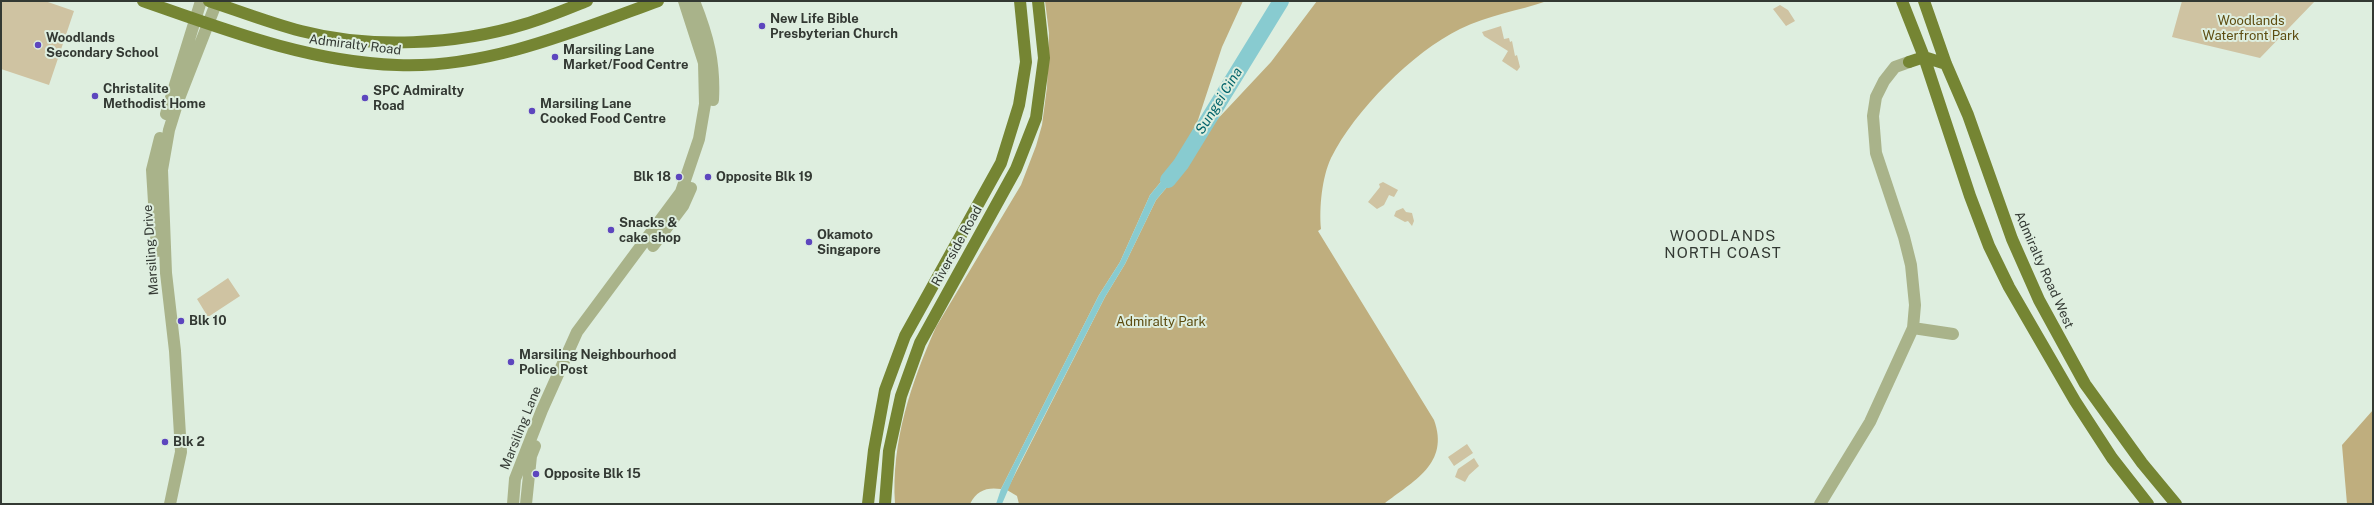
<!DOCTYPE html>
<html>
<head>
<meta charset="utf-8">
<style>
	body { margin:0 }
	#map { position:relative; width:2374px; height:505px; overflow:hidden; background:#deeedf; font-family:"Public Sans",sans-serif }
	canvas { display:block }
	.frame { position:absolute; inset:0; border:2px solid #333933; pointer-events:none }
</style>
</head>
<body>
<div id="map">
<canvas width="2374" height="505"></canvas>
<div class="frame"></div>
</div>
<script>
const g = document.querySelector('canvas').getContext('2d');
g.lineJoin = 'round';
function fillPath(path, color) { g.fillStyle = color; g.fill(path, 'evenodd'); }
function stroke(path, color, width, dash) { g.strokeStyle = color; g.lineWidth = width; g.lineCap = dash ? 'butt' : 'round'; g.setLineDash(dash || []); g.stroke(path); }
function label(font, color, halo, rows, align = 'center') {
  g.font = font + ' "Public Sans",sans-serif'; g.lineWidth = 4; g.setLineDash([]); g.textBaseline = 'middle'; g.strokeStyle = halo; g.fillStyle = color; for (const [text, x, y, turn = 0] of rows) {
    g.save(); g.translate(x, y); g.rotate((+turn || 0) * Math.PI / 180); g.textAlign = isNaN(turn) ? turn : align; if (halo) g.strokeText(text, 0, 0); g.fillText(text, 0, 0); g.restore();
  }
}
fillPath(new Path2D(`
	M1,1H45L74,11L49,85L1,69Z
	M2182,1H2315L2260,58L2172,37Z
	M1780,5L1788,10L1795,21L1786,26L1773,9Z
	M1501,26L1504,39L1509,38L1510,42L1512,41L1515,56L1517,55L1520,67L1517,71L1502,61L1508,51L1484,36L1482,32Z
	M1383,182L1398,190L1394,197L1389,195L1384,205L1377,209L1368,202L1380,187L1379,184Z
	M1403,208L1406,212L1412,213L1414,221L1412,226L1408,221L1405,222L1394,216L1396,211Z
	M228,278L240,296L208,317L197,299Z
	M1467,444L1473,453L1454,466L1448,457Z
	M1474,458L1479,466L1469,475L1465,482L1455,477L1458,469Z`), '#cfc3a2');
fillPath(new Path2D(`
	M1045,1H1243L1222,47L1198,120L1178,161L1150,195L1120,262L1099,295L1001,489C987,487 977,490 970,504H895C891,442 911,383 936,327L1021,185L1036,146L1042,125L1047,87L1049,33Z
	M1317,1H1547C1518,11 1488,15 1460,29C1413,52 1355,110 1331,158C1322,177 1319,208 1321,229L1318,231L1434,420C1450,464 1413,481 1384,504H1019L1017,496L1007,490L1105,297L1125,264L1156,200L1185,166L1212,125L1271,62Z
	M2373,410V504H2347L2342,445Z`), '#bfae7e');
fillPath(new Path2D(`
	M1178,161L1185,166L1156,200L1125,264L1105,297L1017,469L1002,504H996L1001,489L1099,295L1120,262L1150,195Z`), '#88cbd0');
stroke(new Path2D(`
	M1168,180L1181,164L1281,1`), '#88cbd0', 16);
stroke(new Path2D(`
	M694,1C708,36 715,63 713,100
	M166,114L201,1
	M653,246L683,206L691,188
	M157,251L152,170L160,138
	M1913,328L1953,334
	M170,504L181,452L175,351L166,273L162,170L169,130L178,101L217,1
	M513,504L515,479L542,410L577,332L681,192L699,139L705,104L704,63L684,1
	M526,504L531,456L535,446
	M1820,504L1870,422L1913,328L1915,305L1911,265L1904,237L1876,153L1873,116L1876,97L1884,81L1895,67L1909,62`), '#a9b38a', 12);
stroke(new Path2D(`
	M143,1C226,30 309,62 397,65C486,69 576,31 658,1
	M209,1C239,11 270,23 301,31C370,49 457,45 525,24C546,18 567,9 587,1
	M1902,1L1924,57L1970,196L1989,246L2009,287L2075,401L2112,458L2148,504
	M1924,1L1946,64L1968,115L2012,239L2039,300L2085,384L2142,463L2176,504
	M1909,62L1924,57L1946,64
	M868,504L874,450L885,390L905,336L1001,163L1019,105L1026,62L1020,1
	M885,504L889,451L901,396L920,343L1016,169L1036,118L1044,58L1038,1`), '#758533', 12);
for (const [x, y, r, color] of [
	[762,26,4,"#5d46be"],
	[38,45,4,"#5d46be"],
	[555,57,4,"#5d46be"],
	[95,96,4,"#5d46be"],
	[365,98,4,"#5d46be"],
	[532,111,4,"#5d46be"],
	[679,177,4,"#5d46be"],
	[708,177,4,"#5d46be"],
	[611,230,4,"#5d46be"],
	[809,242,4,"#5d46be"],
	[181,321,4,"#5d46be"],
	[511,362,4,"#5d46be"],
	[165,442,4,"#5d46be"],
	[536,474,4,"#5d46be"]
]) { const dot = new Path2D(); dot.arc(x, y, r, 0, 2 * Math.PI); g.fillStyle = color; g.fill(dot); stroke(dot, '#deeedf', 1.5); }
label('bold 13px', '#333933', '#deeedf', [
	["New Life Bible",770,19],
	["Presbyterian Church",770,34],
	["Woodlands",46,38],
	["Secondary School",46,53],
	["Marsiling Lane",563,50],
	["Market/Food Centre",563,65],
	["Christalite",103,89],
	["Methodist Home",103,104],
	["SPC Admiralty",373,91],
	["Road",373,106],
	["Marsiling Lane",540,104],
	["Cooked Food Centre",540,119],
	["Blk 18",671,177,"right"],
	["Opposite Blk 19",716,177],
	["Snacks &",619,223],
	["cake shop",619,238],
	["Okamoto",817,235],
	["Singapore",817,250],
	["Blk 10",189,321],
	["Marsiling Neighbourhood",519,355],
	["Police Post",519,370],
	["Blk 2",173,442],
	["Opposite Blk 15",544,474]
], 'left');
label('13px', '#5d4c10', '#deeedf', [
	["Woodlands",2251,21],
	["Waterfront Park",2251,36],
	["Admiralty Park",1161,322]
]);
label('13px', '#333933', '#deeedf', [
	["Admiralty Road",355,45,7],
	["Riverside Road",957,246,-61],
	["Marsiling Drive",151,250,-94],
	["Admiralty Road West",2044,270,66],
	["Marsiling Lane",521,428,-68]
]);
label('italic 14px', '#00636a', '#deeedf', [
	["Sungei Cina",1219,101,-58]
]);
g.letterSpacing = '1px';
label('15px', '#333933', '#deeedf', [
	["WOODLANDS",1723,236],
	["NORTH COAST",1723,253]
]);
g.letterSpacing = '0px';
</script>
</body>
</html>
